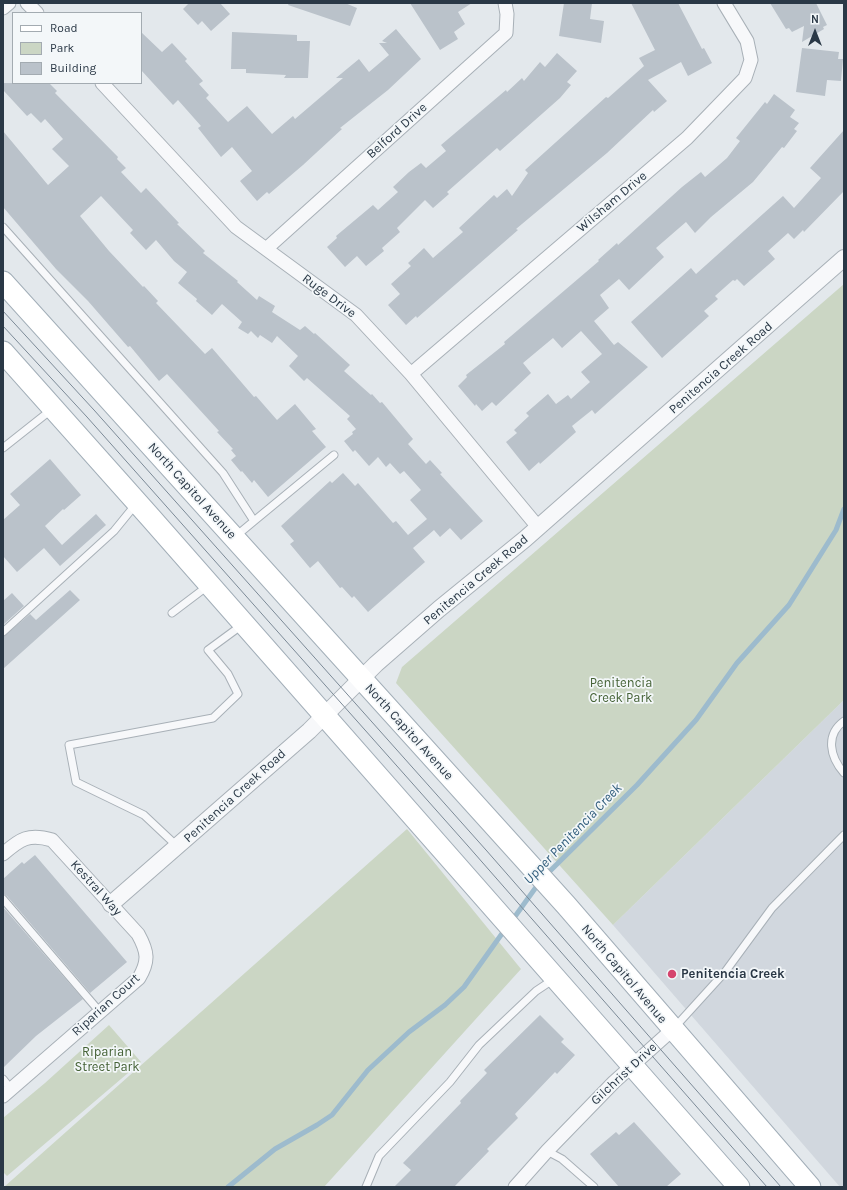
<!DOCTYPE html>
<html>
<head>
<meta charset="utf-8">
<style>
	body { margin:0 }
	#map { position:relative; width:847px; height:1190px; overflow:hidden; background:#e3e8ec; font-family:Karla,sans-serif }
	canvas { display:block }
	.frame { position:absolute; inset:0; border:4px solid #2a3846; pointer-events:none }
	.legend { position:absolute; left:12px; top:12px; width:130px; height:72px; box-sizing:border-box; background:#f3f7f9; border:1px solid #a3abb1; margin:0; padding:5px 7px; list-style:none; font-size:12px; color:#2a3846 }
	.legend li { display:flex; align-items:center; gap:8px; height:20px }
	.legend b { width:20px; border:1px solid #a3abb1 }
	.north { position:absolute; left:795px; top:12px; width:40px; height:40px; -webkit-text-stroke:3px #f3f7f9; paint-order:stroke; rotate:0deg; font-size:11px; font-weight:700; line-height:16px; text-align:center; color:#2a3846 }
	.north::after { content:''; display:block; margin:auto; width:14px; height:18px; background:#2a3846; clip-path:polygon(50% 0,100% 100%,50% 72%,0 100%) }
</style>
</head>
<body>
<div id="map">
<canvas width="847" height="1190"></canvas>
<div class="frame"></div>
<ul class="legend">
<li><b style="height:5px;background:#fff"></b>Road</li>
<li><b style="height:11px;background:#cbd6c4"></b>Park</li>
<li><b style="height:11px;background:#bac2ca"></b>Building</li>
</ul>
<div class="north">N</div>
</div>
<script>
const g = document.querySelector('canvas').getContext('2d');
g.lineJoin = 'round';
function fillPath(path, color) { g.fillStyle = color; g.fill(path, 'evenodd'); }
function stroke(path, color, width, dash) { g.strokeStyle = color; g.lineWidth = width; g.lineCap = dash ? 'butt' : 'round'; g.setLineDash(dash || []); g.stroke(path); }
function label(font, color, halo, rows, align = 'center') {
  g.font = font + ' Karla,sans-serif'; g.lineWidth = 3.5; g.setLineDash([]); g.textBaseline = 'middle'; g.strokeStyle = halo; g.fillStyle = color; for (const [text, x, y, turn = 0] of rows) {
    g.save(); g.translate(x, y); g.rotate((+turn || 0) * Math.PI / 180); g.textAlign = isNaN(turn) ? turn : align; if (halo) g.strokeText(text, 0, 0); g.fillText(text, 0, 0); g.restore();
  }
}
fillPath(new Path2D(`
	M844,700V1187H840L613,925Z`), '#d1d7de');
fillPath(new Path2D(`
	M844,284V700L613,925L396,683L402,667Z
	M407,829L521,969L324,1187H4Z
	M109,1025L141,1062L7,1176L3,1172V1118L45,1083Z`), '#cbd6c4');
stroke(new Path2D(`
	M546,875L637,785L696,720L737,663L789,605L836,530L844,509
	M511,922L539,883
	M228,1187L275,1149L317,1125L332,1115L368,1070L409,1032L445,1005L464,987L506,928`), '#9dbbcd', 5);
fillPath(new Path2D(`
	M189,3H220L230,14L211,31L202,21L198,25L183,9Z
	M289,3H345L357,8L350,26L288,5Z
	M410,3H472L458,12L465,24L454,32L458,39L440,50Z
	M564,3H592L590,19L604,21L601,43L559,36Z
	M631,3H678L702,49L704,48L712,63L688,76L681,62L648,80L667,101L654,112L653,110L607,153L516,229L518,230L417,318L416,316L406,325L388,305L400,294L391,284L411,266L408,263L424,248L433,258L463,232L459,228L494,195L497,198L507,189L512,196L528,173L525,170L606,97L608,98L644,66L639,58L655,50Z
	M770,3H816L827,25L823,27L824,29L802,42L804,26L792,32L789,28L786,29Z
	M396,29L421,59L388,90L340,128L342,129L303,165L269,194L267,192L257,201L240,181L252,171L232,147L221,157L198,128L201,126L178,100L173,105L141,70V32L162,52L172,43L187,59L185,61L203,81L199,84L209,95L206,98L228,122L247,106L272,134L293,116L295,119L343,78H336L359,59L369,72L389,55L379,43H387L382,41Z
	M232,32L297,35V41H310L308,78H284L286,75L246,73V69H231Z
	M802,48L839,52L838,59H843L841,81L827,80L825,96L796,92Z
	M557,53L577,71L567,82L571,85L560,98L500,151L497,148L447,192L449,194L433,208L425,200L397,228L400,232L382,248L384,251L366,266L357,256L345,267L327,247L337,238L336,236L373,205L378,210L398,192L393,187L409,172L421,163L426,168L446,151L441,145L506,90L507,92L522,78L524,81L540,62L545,67Z
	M3,83H49L57,91L55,93L118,157L117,159L126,168L121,172L141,193L146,188L179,223L177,224L205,251L203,253L238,281L237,282L257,300L259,296L275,306L272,312L300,330L305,326L314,334L315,333L350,365L344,371L371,395L372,394L380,403L382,402L413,439L408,444L426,464L430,460L442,473L440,474L483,521L461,540L450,528L440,537L434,530L413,548L425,562L368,612L354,596L352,598L342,587L340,588L318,561L310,568L290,544L294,541L281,526L330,481L332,483L343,473L355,486L358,483L393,523L396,521L408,535L427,519L410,500L421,490L404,471L400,474L390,463L386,467L378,457L369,466L355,450L353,452L344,441L353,434L352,432L356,429L347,419L350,416L307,378L304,381L289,366L298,356L277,336L272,343L260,335L258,338L251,331L248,334L238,328L242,322L222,304L212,315L196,301L197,299L178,283L187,272L174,261L156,240L146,250L130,233L133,230L101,196L80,216L109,251L143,287L144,286L158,301L156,303L205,354L212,348L254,397L256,396L277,420L295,404L316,429L312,431L326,447L268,497L254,480L252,483L242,471L241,472L231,460L236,456L231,450L233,449L217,432L219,431L167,374L159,381L130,346L128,347L88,301L56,269L3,207V131L48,185L69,166L52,149L63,139L45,119L41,123L31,113L27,116L3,90Z
	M774,94L795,110L790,117L799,123L794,129L797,131L784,148L782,147L753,182L711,217L695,233L686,222L656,248L664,257L629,290L619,279L600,295L609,308L594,321L614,345L618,342L648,367L595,414L592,410L572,426L576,432L540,464L539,462L529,471L506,442L517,433L514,430L529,416L526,413L548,394L556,404L568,395L571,399L590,382L581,372L602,354L581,331L562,348L553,338L523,363L531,373L496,406L492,402L482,411L476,404L475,406L458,386L467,377L466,375L505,344L504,342L599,261L598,260L617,243L618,245L682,187L701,172L705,177L727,158L740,141L736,138L765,102L767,104Z
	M844,130V191L804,232L803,230L794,239L788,233L768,251L775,259L744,286L737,279L735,281L733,280L715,296L718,299L704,311L709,316L662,358L631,322L691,268L696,274L783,196L794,208L821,178L810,168Z
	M50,459L81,495L64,510L63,509L45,526L62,545L96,514L106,525L60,566L44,548L17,572L3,556V520L20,505L10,494Z
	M70,590L80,600L3,669V637L30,614L36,620Z
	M12,593L24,606L3,625V601Z
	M35,855L127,962L90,993L7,896L3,894V879L22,862L24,864Z
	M3,907L83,999L36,1036L3,1068Z
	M540,1015L564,1039L561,1042L575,1055L557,1074L555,1072L515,1114L518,1118L487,1149L489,1151L454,1187H394L411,1170L403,1163L461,1103L460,1101L487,1073L484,1070Z
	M634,1122L681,1174L666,1187H619L590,1154L616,1132L619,1135Z`), '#bac2ca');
const service = new Path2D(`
	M3,227L223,473L254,521L236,536
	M3,448L51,410
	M254,521L334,455
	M172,613L209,585
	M3,632L114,531L136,504
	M844,721C825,735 830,757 844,773
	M178,847L144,815L76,782L69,745L213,718L238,694L228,674L208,650L242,625
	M3,899L100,1012
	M675,1027L725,972L772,908L844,835
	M3,1079L11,1089
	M547,1151L562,1159L594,1187
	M366,1187L379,1156L450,1082L479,1045L536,991L554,979`);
const minor = new Path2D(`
	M27,3L37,13
	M3,8L9,3
	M102,83L236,227L356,315L411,374L538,527
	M266,249L506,33L507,14L505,3
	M411,374L687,138L745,78L751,60L747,41L724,3
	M3,854C20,839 29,833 52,840L138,934C148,952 149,961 139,978L3,1096
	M515,1187L547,1151L614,1082L672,1030`);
const tertiary = new Path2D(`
	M111,904L309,731L376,664L439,609L525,539L844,258`);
const primary = new Path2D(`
	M3,282L566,905L810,1187
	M3,352L150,517L739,1187`);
stroke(service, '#a8b0b7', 9);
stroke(minor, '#a8b0b7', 15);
stroke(tertiary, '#a8b0b7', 18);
stroke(primary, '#a2aeb8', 23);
stroke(service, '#f7f8fa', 7);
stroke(minor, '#f7f8fa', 13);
stroke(tertiary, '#f7f8fa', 16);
stroke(primary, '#fff', 21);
stroke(new Path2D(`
	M3,311L94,410L486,850L781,1187
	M3,326L87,417L468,846L767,1187`), '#7c8a97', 1);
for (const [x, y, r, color] of [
	[672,974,5,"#d5446e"]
]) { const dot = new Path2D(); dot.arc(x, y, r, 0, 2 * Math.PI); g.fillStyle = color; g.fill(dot); stroke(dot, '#f3f7f9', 1.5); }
label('13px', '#2a3846', '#f3f7f9', [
	["Belford Drive",397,131,-42],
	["Wilsham Drive",612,202,-40],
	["Ruge Drive",329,296,37],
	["Penitencia Creek Road",721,368,-41],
	["North Capitol Avenue",192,491,48],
	["Penitencia Creek Road",476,580,-40],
	["North Capitol Avenue",409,732,48],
	["Penitencia Creek Road",235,796,-42],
	["Kestral Way",96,888,48],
	["North Capitol Avenue",624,974,50],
	["Riparian Court",106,1005,-42],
	["Gilchrist Drive",624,1074,-43]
]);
label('13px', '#456236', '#f3f7f9', [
	["Penitencia",621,683],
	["Creek Park",621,698],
	["Riparian",107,1052],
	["Street Park",107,1067]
]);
label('bold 13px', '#2a3846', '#f3f7f9', [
	["Penitencia Creek",681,974]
], 'left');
label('italic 14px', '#315d7c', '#f3f7f9', [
	["Upper Penitencia Creek",573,834,-46]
]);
</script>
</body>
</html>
